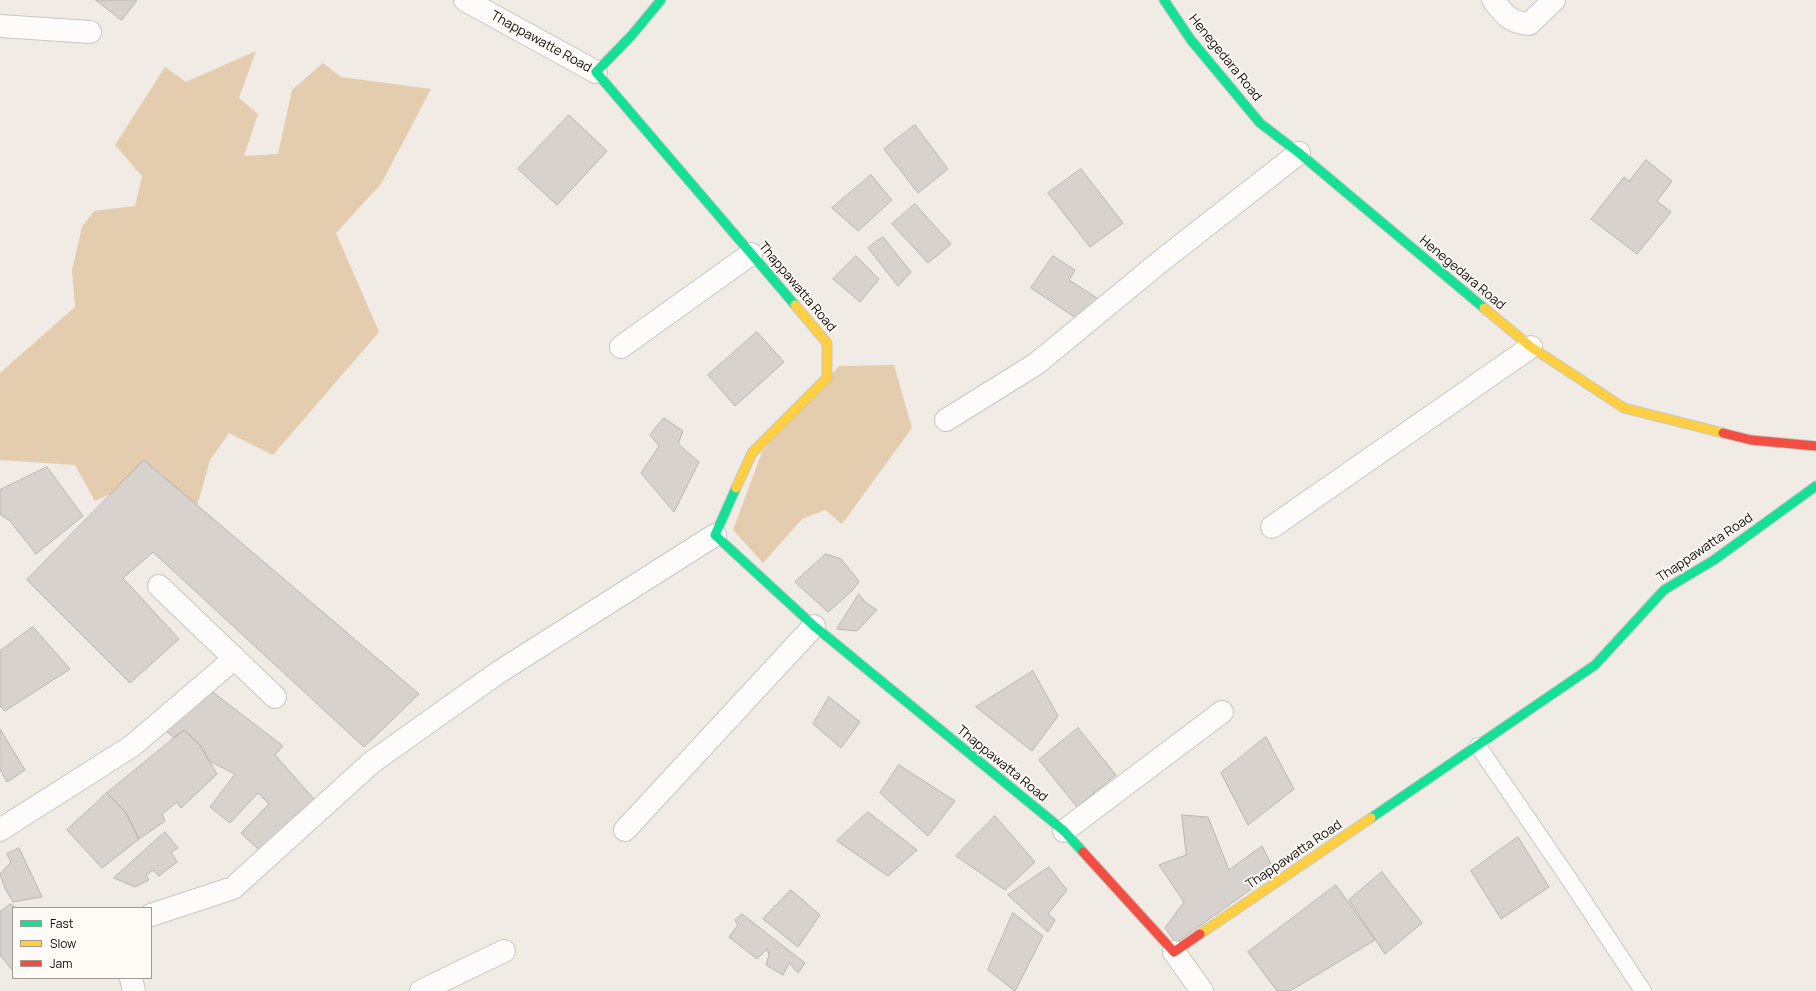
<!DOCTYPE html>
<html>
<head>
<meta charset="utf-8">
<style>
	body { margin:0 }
	#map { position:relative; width:1816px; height:991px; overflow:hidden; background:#f1ebe5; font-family:Manrope,sans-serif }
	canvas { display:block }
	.legend { position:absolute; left:12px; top:907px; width:140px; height:72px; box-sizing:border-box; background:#fefaf5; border:1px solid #9e9b97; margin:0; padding:5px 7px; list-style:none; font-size:12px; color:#0f0c09 }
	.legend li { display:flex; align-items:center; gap:8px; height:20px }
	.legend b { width:20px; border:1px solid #9e9b97 }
</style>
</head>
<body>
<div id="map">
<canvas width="1816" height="991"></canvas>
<ul class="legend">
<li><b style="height:5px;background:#16e098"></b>Fast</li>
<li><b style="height:5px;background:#ffcf43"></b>Slow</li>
<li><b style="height:5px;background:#f24e42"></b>Jam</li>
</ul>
</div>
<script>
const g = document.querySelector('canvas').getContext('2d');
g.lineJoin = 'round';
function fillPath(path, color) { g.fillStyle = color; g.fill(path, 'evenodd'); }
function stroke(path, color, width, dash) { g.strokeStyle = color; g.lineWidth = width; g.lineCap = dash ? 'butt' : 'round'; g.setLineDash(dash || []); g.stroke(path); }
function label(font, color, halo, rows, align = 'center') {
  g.font = font + ' Manrope,sans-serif'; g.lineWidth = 3.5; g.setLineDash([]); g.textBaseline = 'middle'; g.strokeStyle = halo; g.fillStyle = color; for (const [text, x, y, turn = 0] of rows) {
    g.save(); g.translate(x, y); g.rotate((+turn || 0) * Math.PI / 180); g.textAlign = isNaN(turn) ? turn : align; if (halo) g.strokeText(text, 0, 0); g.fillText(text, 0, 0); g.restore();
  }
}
fillPath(new Path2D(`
	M256,51L239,98L258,114L244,156L278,154L292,90L323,63L341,77L431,89L381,184L336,233L379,332L273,455L229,433L210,460L196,510L151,475L95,501L75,465L0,460V373L75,307L72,270L82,227L94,211L135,206L142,176L115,145L165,67L186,82Z
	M894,365L912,428L842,524L825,510L802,519L763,563L733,530L762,452L839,366Z`), '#e4ccae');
const building = new Path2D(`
	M96,0H137L122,20Z
	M569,115L607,151L557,205L518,169Z
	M915,125L948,169L918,193L884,149Z
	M1646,160L1672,181L1657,201L1671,212L1637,254L1591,219L1624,177L1629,181Z
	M1081,169L1123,223L1090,247L1048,193Z
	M871,175L892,200L858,231L832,208Z
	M915,204L951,244L928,263L892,224Z
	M883,237L911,272L898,286L868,248Z
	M856,256L879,279L860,302L833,279Z
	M1053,256L1075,270L1069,280L1100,300L1085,324L1031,288Z
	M757,332L784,362L735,406L708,375Z
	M664,418L683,431L678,444L699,462L674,512L641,473L659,446L650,435Z
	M144,460L419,694L364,747L153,552L123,578L179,639L130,683L27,580Z
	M47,467L83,516L36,554L10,521L0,514V490Z
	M826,554L841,559L859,581L853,590L828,612L795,582Z
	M859,594L866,603L877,610L857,631L837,629Z
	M33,627L70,669L5,711L0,706V651Z
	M1033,671L1058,716L1032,751L976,707Z
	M210,690L283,746L275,755L314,799L259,850L241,833L269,804L258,793L230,823L210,807L235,774L209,761L200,745L184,730L174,738L164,729Z
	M829,697L860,722L841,748L813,724Z
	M1078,728L1116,775L1077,807L1039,760Z
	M0,729L25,770L7,782L0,769Z
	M184,730L200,745L217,774L181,808L177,802L162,814L165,821L139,839L126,813L107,793Z
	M1266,737L1294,789L1248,825L1221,773Z
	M899,765L955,801L928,836L880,793Z
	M107,793L126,813L139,839L102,868L67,830Z
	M868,812L917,850L888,876L837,841Z
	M1182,815L1208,817L1229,870L1262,846L1275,872L1176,943L1165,928L1184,902L1159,865L1186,855Z
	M995,816L1035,862L1005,890L956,856Z
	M165,832L178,848L171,852L177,862L159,876L153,870L146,875L149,880L135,887L114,878Z
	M1518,837L1549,887L1501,919L1471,871Z
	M19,848L42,897L13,902L5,888L0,874L11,862L7,854Z
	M1049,867L1067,890L1048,914L1055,920L1048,932L1008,895Z
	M1382,872L1422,923L1385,954L1349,900Z
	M1336,885L1375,940L1290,991H1277L1248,952Z
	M791,890L820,915L798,947L763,919Z
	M11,904L16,908H13V971L0,955V912Z
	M1013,913L1043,936L1015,991L988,970Z
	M742,914L805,963L798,973L789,963L783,975L766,965L769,955L767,949L757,959L729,937L738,925L735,920Z`);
fillPath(building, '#d7d2ce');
stroke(building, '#b8b4af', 1);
const lane = new Path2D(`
	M1478,746L1569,879L1643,991`);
const street = new Path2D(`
	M465,0L596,72
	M1493,0C1505,15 1509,22 1529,24L1554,0
	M0,26L90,32
	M621,347L751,254
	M946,420L1036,364L1161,261L1299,153
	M1272,527L1531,347
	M159,586L275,697
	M0,830L132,746L235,658
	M625,830L814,626
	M1064,831L1222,712
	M151,915L233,888L371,763L499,672L715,535
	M1174,952L1202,991
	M131,978L134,991
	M421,991L504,951`);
const fast = new Path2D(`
	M661,0L632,35L596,72L795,305
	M1164,0L1191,40L1260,123L1299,153L1484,308
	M736,488L715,535L814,626L1064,831L1083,852
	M1371,818L1595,665L1664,590L1714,560L1816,486`);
const slow = new Path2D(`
	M1484,308L1531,347L1624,408L1723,433
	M736,488L752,453L827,378V343L795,305
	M1200,934L1371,818`);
const jam = new Path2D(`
	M1723,433L1751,440L1816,446
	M1083,852L1174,952L1200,934`);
stroke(lane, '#cac6c1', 18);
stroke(street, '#cac6c1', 24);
stroke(fast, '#cac6c1', 11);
stroke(slow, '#cac6c1', 11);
stroke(jam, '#cac6c1', 11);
stroke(lane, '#fdfcfb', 16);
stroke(street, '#fdfcfb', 22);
stroke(fast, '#16e098', 9);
stroke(slow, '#ffcf43', 9);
stroke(jam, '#f24e42', 9);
label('13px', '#0f0c09', '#fefaf5', [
	["Thappawatte Road",541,42,29],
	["Henegedara Road",1225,58,51],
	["Henegedara Road",1462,273,40],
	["Thappawatta Road",797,287,50],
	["Thappawatta Road",1705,548,-34],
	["Thappawatta Road",1002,764,39],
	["Thappawatta Road",1294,855,-34]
]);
</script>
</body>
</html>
